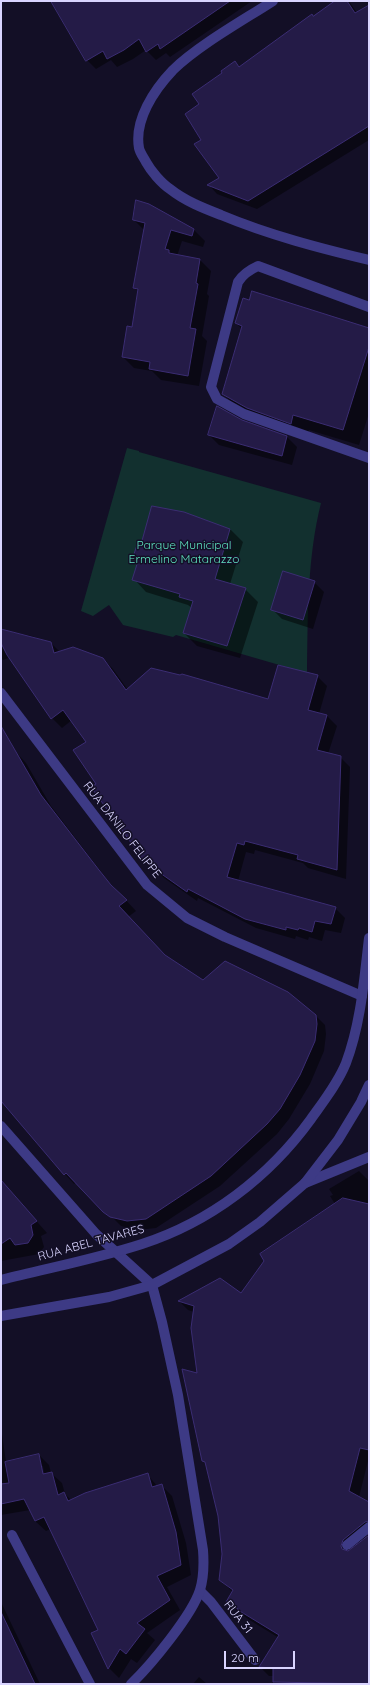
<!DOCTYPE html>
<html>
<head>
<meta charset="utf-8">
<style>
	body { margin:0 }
	#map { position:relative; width:370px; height:1685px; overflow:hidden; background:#130f26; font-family:Quicksand,sans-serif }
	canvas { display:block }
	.frame { position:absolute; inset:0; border:2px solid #d9d4ff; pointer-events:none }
	.scale { position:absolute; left:224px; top:1651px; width:71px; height:18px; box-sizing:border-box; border:2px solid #d9d4ff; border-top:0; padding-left:5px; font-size:12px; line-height:14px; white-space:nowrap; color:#d9d4ff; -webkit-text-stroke:3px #130f26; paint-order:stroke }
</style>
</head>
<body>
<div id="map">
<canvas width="370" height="1685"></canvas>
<div class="frame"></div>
<div class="scale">20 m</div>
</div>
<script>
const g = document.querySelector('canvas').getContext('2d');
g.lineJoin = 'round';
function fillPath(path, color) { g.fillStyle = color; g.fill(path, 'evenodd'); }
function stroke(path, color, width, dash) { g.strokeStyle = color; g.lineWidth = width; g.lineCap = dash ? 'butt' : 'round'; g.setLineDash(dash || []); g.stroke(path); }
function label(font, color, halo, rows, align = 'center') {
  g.font = font + ' Quicksand,sans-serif'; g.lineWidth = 3; g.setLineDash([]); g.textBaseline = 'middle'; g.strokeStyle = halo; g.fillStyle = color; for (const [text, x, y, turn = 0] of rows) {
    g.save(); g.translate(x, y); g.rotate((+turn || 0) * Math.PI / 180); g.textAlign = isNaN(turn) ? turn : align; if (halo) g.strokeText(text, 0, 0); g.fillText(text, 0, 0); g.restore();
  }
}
fillPath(new Path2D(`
	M127,448L139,451V452L321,503C307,559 308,616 307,673L176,635L173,637L123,625L109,605L93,616L81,611Z`), '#12302f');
fillPath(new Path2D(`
	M52,1H252L170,57L166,53L156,60L146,50L133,59L117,67L111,60L96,69L87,60Z
	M336,1H349L357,13L369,6V140L257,209L217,194L209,185L220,178L202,140L200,105L223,73L235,62L240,67Z
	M134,220L194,230L205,241L203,247L182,241L177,256L200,260L211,271L207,294L209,296L202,336L207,341L199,386L161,380L152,371L134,368L123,357L132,328L139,292L134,288L145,231Z
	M250,301L369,329V413L359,445L309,430L306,439L238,408L222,393L242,329L236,323Z
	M241,421L287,437L297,447L292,465L219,445L209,435Z
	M184,513L230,529L243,542L230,584L245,589L258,602L240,658L197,646L184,633L192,608L188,605L146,592L134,579L142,544Z
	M314,582L324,592L313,629L282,619L272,609Z
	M1,630L32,636L51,643L60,652L103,659L113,669L128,690L269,700L317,676L327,686L319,714L327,716L337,726L328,754L340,757L350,767L346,879L308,868L303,863L255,850L254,854L246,852L238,881L335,908L345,918L341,933L325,930L322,941L309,937L308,940L296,936L295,939L256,928L198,898L197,901L164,878L143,857L97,784L87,742L72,720L62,728L52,718L11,657L3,660L1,658Z
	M1,736L26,763L51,806L108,881L136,911L128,917L166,957L203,982L315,1015L325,1025L326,1034L324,1051L310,1084L289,1119L277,1134L220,1186L156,1228L138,1230L121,1226L77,1182L74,1184L65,1174L1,1100Z
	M359,1171L369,1181V1457L359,1497L369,1503V1684H276L274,1682V1676H269L260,1667L279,1638L248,1619L237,1611L228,1601L233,1592L220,1580L223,1554L219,1516L206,1463L203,1460L194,1312L188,1310L179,1301L242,1294L335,1204L330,1196L333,1195L329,1189Z
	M1,1181L47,1233L41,1236L44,1247L39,1254L1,1261Z
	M1,1427L6,1462L39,1455L49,1465L51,1473L62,1483L65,1494L71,1500L147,1474L158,1487L162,1486L172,1496L186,1543L191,1575L167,1587L180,1610L147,1633L155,1640L137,1663L131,1659L119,1678L109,1668L92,1634L100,1630L51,1529L46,1531L35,1521L30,1510L1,1515ZM40,1466H43L45,1479H43Z
	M1,1602L40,1684H1Z
	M199,1677L207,1684H193Z`), '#0007');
const building = new Path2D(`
	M51,1H230L160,49L158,44L146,52L139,39L124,50L107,59L103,51L86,61Z
	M335,1H347L355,13L369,5V126L248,201L207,185L219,178L194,144L201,140L185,114L199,104L192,94L222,73L221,71L235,61L239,67L312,14L313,16Z
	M136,200L149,204L194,229L192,236L171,230L165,249L169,250V253L200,259L196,283L198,284L190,328L196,329L188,376L149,369L150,362L122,357L127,326L132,327L138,289L133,288L145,223L133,220Z
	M252,291L369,328V347L343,430L293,415L291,424L247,408L222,394L242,326L235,323L243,298L249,300Z
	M217,406L242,420L287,436L282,456L208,435Z
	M152,506L184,512L230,529L215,579L246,588L227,646L183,633L193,601L179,597L180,594L132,580L138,561L134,554L138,542L141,543Z
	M283,571L315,581L303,620L271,610Z
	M1,629L51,642L54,653L73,647L103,658L126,690L151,668L180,675L182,674L268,699L278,665L318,675L308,710L327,715L317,750L341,756L337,870L297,859L298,855L245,841L244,845L237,843L227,877L336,907L331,924L315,921L312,932L299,928L298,930L286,927V930L245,919L188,889L187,892L153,868L142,858L91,787L96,784L73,750L86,742L63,710L51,719L7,655L1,643Z
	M1,726L41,795L99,870L111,885L127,900L119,906L165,955L203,980L225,961L288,992L316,1015L317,1024L315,1041L300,1075L280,1109L267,1124L211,1176L146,1219L127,1221L110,1217L103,1212L66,1173L64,1175L1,1101Z
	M1,1180L37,1221L31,1225L33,1235L28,1243L15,1245L10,1238L1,1244Z
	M343,1198L369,1204V1450L360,1448L349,1491L369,1502V1521L365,1522L343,1540L341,1546L342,1549L348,1551L369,1535V1684L273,1682V1668L259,1667L279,1635L238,1610V1609L226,1602L233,1590L219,1580L222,1554L218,1516L205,1462L202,1461L182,1369L197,1373L191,1328L194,1306L178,1301L220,1278L241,1293L264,1261L260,1254Z
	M39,1454L43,1474L52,1472L58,1495L64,1492L68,1501L85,1493L148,1473L152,1487L162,1484L176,1532L181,1565L157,1576L170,1600L137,1623L145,1629L126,1654L120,1649L108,1669L91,1633L98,1630L44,1517L35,1521L24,1499L1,1504V1484L9,1483L5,1462Z
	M1,1612L27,1667L35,1684H1Z`);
fillPath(building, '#241b47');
stroke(building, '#3b2d73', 1);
stroke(new Path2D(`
	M369,307L258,266C249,270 243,274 238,282L211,387L217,399L244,414L369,458
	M347,1545L369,1527
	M200,1591L211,1602L255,1660`), '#3d3a85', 10);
stroke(new Path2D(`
	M273,1C242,21 199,45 173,70C154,90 134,120 139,148C140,153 144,158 146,162C151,171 161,183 170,189C185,201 203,208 221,215C269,235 319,248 369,260
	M1,693L147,885L187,918L225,937L362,996
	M1,1126L96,1234L152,1285L162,1322L178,1395L203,1550C204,1564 204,1577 200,1590C192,1615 151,1665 131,1684
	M305,1183L369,1157
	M12,1535L90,1684`), '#3d3a85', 10);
stroke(new Path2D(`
	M1,1280C48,1268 96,1259 142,1244C210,1222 269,1177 311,1119C323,1102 338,1083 346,1063C361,1023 364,980 369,938
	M1,1316L109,1297L152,1285L229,1244L260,1222L305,1183L338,1140L361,1102L369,1085`), '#3d3a85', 10);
label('12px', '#5fe0c0', '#130f26', [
	["Parque Municipal",184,545],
	["Ermelino Matarazzo",184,559]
]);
label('12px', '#d9d4ff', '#130f26', [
	["RUA DANILO FELIPPE",122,830,52],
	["RUA ABEL TAVARES",91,1243,-15],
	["RUA 31",238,1617,52]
]);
</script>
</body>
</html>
